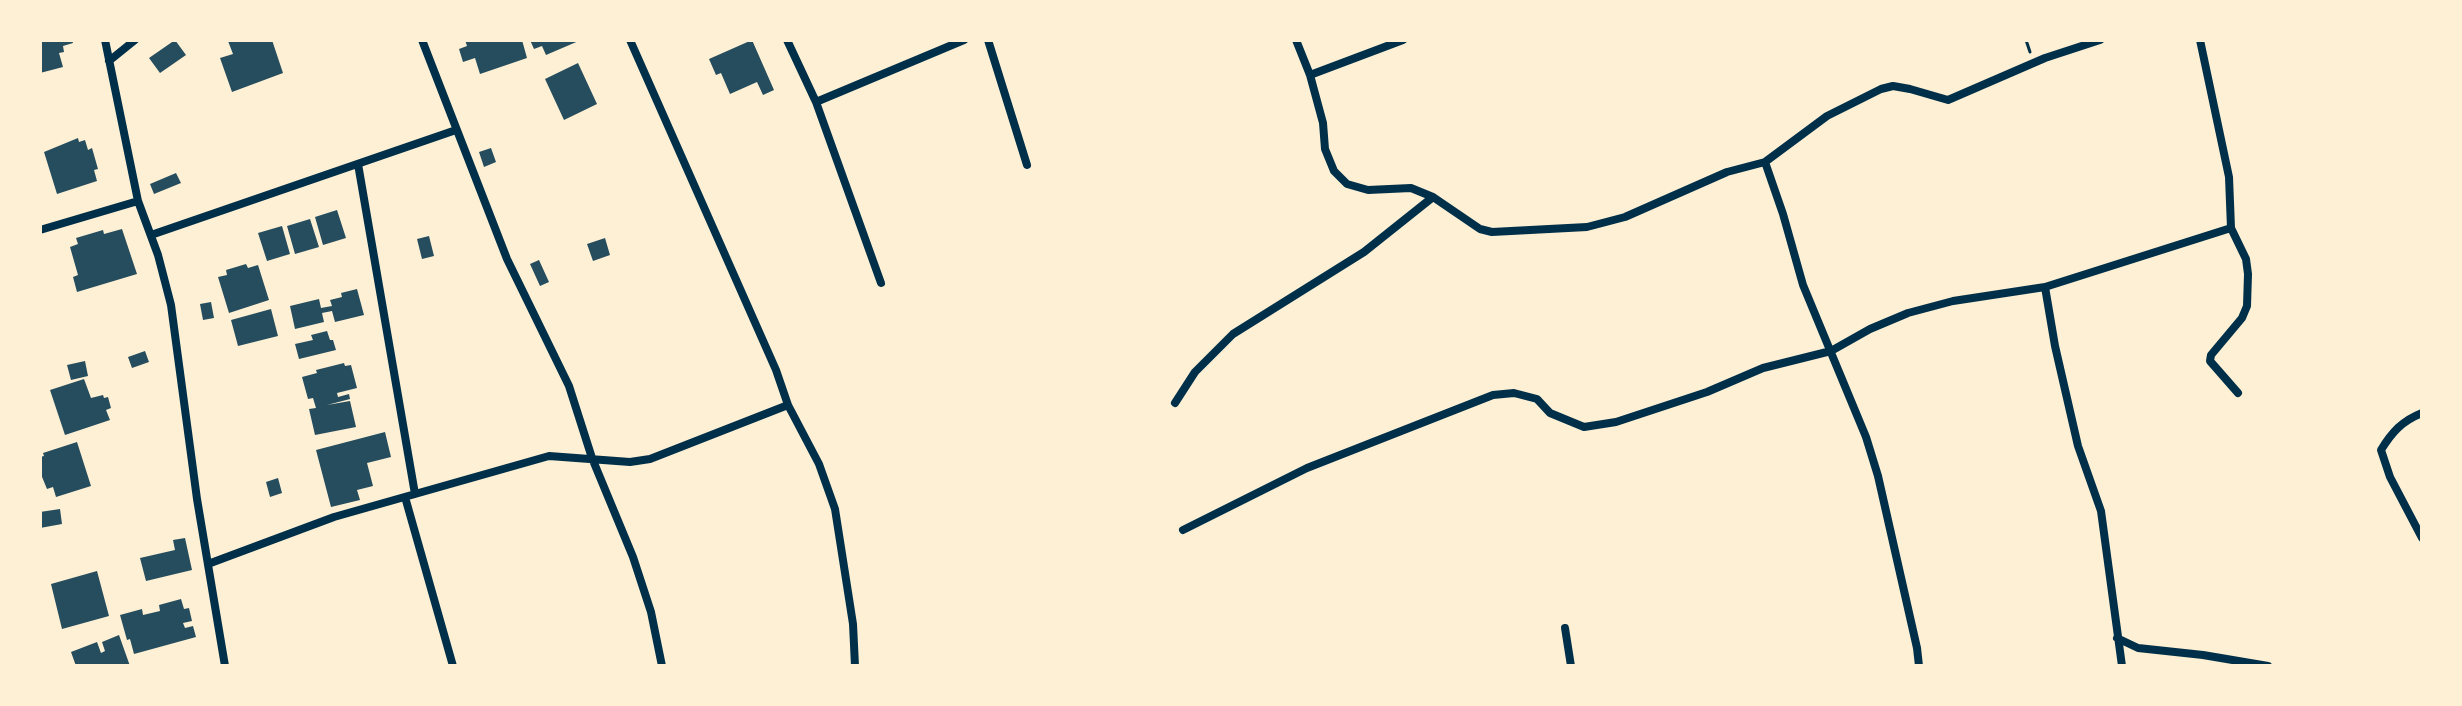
<!DOCTYPE html>
<html>
<head>
<meta charset="utf-8">
<style>
	body { margin:0 }
	#map { position:relative; width:2462px; height:706px; overflow:hidden; background:#fdf0d5; font-family:Roboto,sans-serif }
	canvas { display:block }
	.frame { position:absolute; inset:0; border:42px solid #fdf0d5; pointer-events:none }
</style>
</head>
<body>
<div id="map">
<canvas width="2462" height="706"></canvas>
<div class="frame"></div>
</div>
<script>
const g = document.querySelector('canvas').getContext('2d');
g.lineJoin = 'round';
function fillPath(path, color) { g.fillStyle = color; g.fill(path, 'evenodd'); }
function stroke(path, color, width, dash) { g.strokeStyle = color; g.lineWidth = width; g.lineCap = dash ? 'butt' : 'round'; g.setLineDash(dash || []); g.stroke(path); }
fillPath(new Path2D(`
	M40,40H72L73,43L63,46L64,52L59,53L63,67L40,73Z
	M175,40L186,55L160,73L149,58Z
	M230,40H272L283,73L232,92L220,58L233,54L228,41Z
	M465,40H522L527,58L480,74L475,58L463,62L459,49L467,46Z
	M530,40H581L546,55L542,46L534,49Z
	M752,40L774,90L763,95L757,82L730,94L721,73L716,75L709,59Z
	M578,63L597,104L564,120L545,79Z
	M78,138L79,142L85,140L88,150L92,148L98,169L94,170L97,181L57,194L44,152Z
	M491,148L496,162L484,167L479,152Z
	M176,173L181,183L154,194L150,184Z
	M337,210L346,238L323,245L315,217Z
	M310,219L319,247L295,254L287,226Z
	M282,226L290,254L267,261L258,233Z
	M122,229L137,274L77,292L73,277L78,275L70,247L78,244L76,238L103,230L104,234Z
	M429,236L434,256L422,259L417,239Z
	M605,238L610,255L593,261L587,244Z
	M539,260L549,282L540,286L530,264Z
	M246,264L248,268L258,265L269,300L229,313L218,277L227,275L226,270Z
	M357,289L364,315L335,322L332,311L322,313L324,322L295,329L290,306L319,299L321,308L332,306L330,300L342,297L341,293Z
	M211,302L214,318L203,320L200,304Z
	M271,309L278,336L238,346L231,320Z
	M327,331L330,340H333L336,350L299,359L295,344L313,340L311,335Z
	M145,351L149,362L132,368L128,357Z
	M85,361L88,376L71,380L67,365Z
	M344,363L345,366L351,365L357,388L337,393L338,397L349,394L350,399L327,405L350,401L356,427L315,435L309,409L316,408L313,398L308,399L302,377L317,373L316,370Z
	M84,379L91,398L103,395L104,398L108,397L111,408L106,410L110,420L65,435L50,390Z
	M385,432L391,457L367,463L373,486L357,490L360,500L331,507L316,450Z
	M77,442L91,486L56,497L53,487L47,489L40,472V457L44,456L43,453Z
	M278,478L282,493L270,497L266,482Z
	M60,509L62,524L40,528V512Z
	M185,538L192,570L146,581L140,558L175,550L173,540Z
	M97,571L109,616L62,629L51,584Z
	M181,599L184,609L189,608L192,621L183,623L185,628L193,626L196,637L134,654L130,639L127,640L120,615L142,609L143,615L160,611L159,605Z
	M119,635L130,666H76L71,652L97,642L101,653L105,651L102,642Z`), '#264d5e');
stroke(new Path2D(`
	M2026,40L2030,52`), '#003049', 3);
stroke(new Path2D(`
	M105,40L138,201L158,255L171,305L197,499L225,666
	M422,40L507,259L569,386L592,458L633,557L651,612L662,666
	M630,40L776,370L788,405L819,464L835,509L853,624L855,666
	M787,40L816,102L881,283
	M988,40L1027,165
	M1296,40L1310,75L1323,123L1325,149L1334,171L1347,184L1368,190L1411,188L1433,197
	M2200,40L2229,177L2231,228L2246,259L2248,274L2247,306L2242,318L2211,355L2210,361L2238,393
	M109,61L135,40
	M1310,75L1403,40
	M816,102L964,40
	M1765,162L1783,214L1803,285L1866,437L1878,476L1917,648L1919,666
	M358,164L415,494
	M40,230L138,201
	M151,235L456,130
	M2045,287L2055,346L2078,446L2101,511L2122,666
	M1175,403L1195,372L1233,334L1364,252L1433,197L1480,229L1492,232L1587,227L1625,217L1727,172L1765,162L1827,116L1881,89L1893,86L1910,89L1948,100L2045,58L2100,40
	M2422,413C2402,421 2392,432 2381,450L2390,477L2422,538
	M405,497L453,666
	M1183,530L1307,468L1493,395L1514,393L1537,399L1550,413L1584,427L1616,422L1707,392L1763,368L1831,351L1870,329L1908,313L1953,301L2045,287L2231,228
	M208,564L334,517L549,456L630,462L650,459L788,405
	M1565,628L1571,666
	M2117,638L2138,648L2203,655L2268,666`), '#003049', 8);
</script>
</body>
</html>
